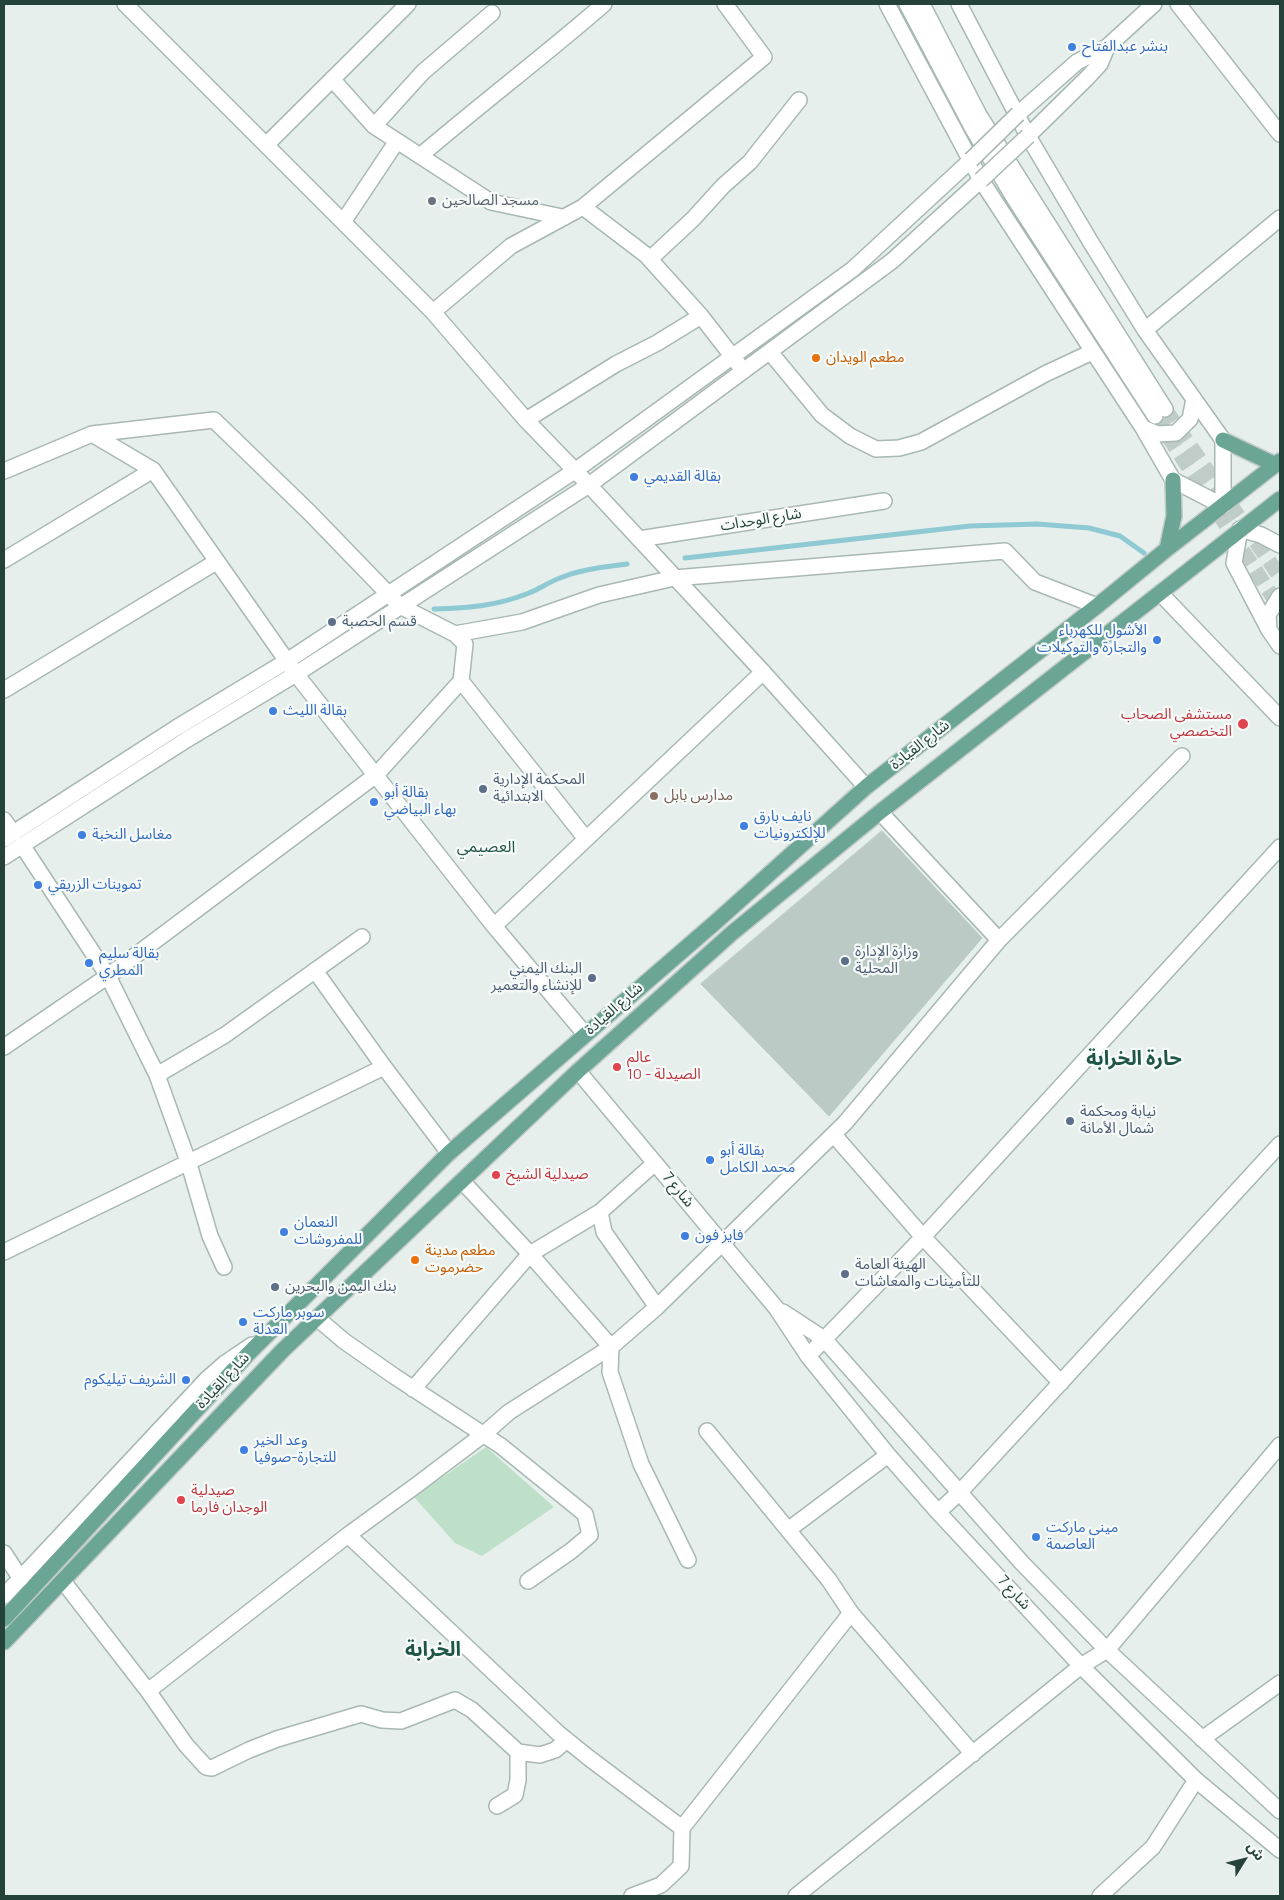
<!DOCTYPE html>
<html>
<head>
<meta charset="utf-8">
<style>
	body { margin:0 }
	#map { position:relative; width:1284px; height:1900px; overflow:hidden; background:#e6efeb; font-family:Manrope,"Noto Sans Arabic",sans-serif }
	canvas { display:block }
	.frame { position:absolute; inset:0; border:5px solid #24423a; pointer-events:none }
	.north { position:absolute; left:1219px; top:1835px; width:50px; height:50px; -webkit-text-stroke:4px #f7fbf9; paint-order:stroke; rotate:54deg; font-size:14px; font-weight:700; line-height:20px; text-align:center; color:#24423a }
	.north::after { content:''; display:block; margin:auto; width:18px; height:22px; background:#24423a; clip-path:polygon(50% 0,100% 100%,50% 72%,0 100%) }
</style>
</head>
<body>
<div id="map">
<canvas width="1284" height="1900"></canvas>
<div class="frame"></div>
<div class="north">ش</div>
</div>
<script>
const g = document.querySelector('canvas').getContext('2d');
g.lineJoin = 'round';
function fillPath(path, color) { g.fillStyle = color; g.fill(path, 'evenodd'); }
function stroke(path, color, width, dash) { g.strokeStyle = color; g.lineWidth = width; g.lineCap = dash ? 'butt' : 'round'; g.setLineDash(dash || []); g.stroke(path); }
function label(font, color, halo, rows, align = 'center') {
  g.font = font + ' Manrope,"Noto Sans Arabic",sans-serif'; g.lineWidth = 4.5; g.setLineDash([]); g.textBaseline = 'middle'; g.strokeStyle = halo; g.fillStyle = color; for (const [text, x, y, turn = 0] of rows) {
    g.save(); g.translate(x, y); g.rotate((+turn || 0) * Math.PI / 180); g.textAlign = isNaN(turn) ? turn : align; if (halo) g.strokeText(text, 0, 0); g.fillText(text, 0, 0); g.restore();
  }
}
fillPath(new Path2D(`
	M486,1447L554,1507L482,1556L455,1543L414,1497Z`), '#bfe0c8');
stroke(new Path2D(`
	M685,558L970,526L1037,524L1089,528L1120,536L1144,553
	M434,609C468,608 497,606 529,593C539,589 549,582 560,578C581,569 605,567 627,564`), '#8ec9d4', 5);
const building = new Path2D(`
	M882,831L982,938L829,1116L701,984Z`);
fillPath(building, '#bbcac4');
stroke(building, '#b8c9c2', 1);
stroke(new Path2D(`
	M1165,409L1280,577
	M1155,416L1280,608`), '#bfccc8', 15, [15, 8]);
const minor = new Path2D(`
	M125,4L433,312L526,420L589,485L763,672L866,787
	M887,4L981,180L1143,428L1173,480L1223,506V440L1145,330L1090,241L1028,136L959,4
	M907,4L973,129L1014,198L1155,416
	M922,4L979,115L1165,409
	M1178,4L1280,134
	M332,79L374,126L491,202L562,217
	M1018,114L1077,62L1107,47L1154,4
	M374,126L423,72L492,13
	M1028,136L1088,77L1100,64L1107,47
	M266,145L408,4
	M420,156C481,104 544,56 604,4
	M583,207L646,255L701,316L739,365
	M343,222L397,141
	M650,259L693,219L723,186L750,162L799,100
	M433,312L511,246L583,207L764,57L725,4
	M1145,330L1280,218
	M770,352L822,415L850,436L876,449L899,448L921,442L1045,374L1092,352
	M526,420L616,364L657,343L701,316
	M1143,428L1157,434L1176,433L1190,419L1194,399
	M92,434L153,470L296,674L494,926L585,1034
	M4,471L92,434L214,420L310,513L400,606L455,634L522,622L599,595L674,578L1005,551L1035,582L1097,606
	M639,539L884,501
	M1280,545L1261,535L1240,529L1234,563L1269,630L1280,646
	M4,560L153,470
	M1160,593L1280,718
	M1269,630L1268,615L1280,596
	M461,681L586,839
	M4,690L216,562
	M880,812L999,940L1182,756
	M4,820L13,833
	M4,839L176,728L287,661L576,470L853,269L971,160
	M22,845L108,976L157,1075L189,1164L210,1236L224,1267
	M4,857L186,740L296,674L589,485L892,261L981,180
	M494,926L763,672
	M316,972L384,1067L449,1153
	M4,1047L108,976L376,775L461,681L465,644L455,634
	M578,1071L777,1309L808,1356L888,1455L938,1512L1081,1666L1196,1780L1280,1850
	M157,1075L225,1035L362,937
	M834,1135L923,1237L1061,1383
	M655,1163L600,1212L604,1232L657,1307
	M462,1181L530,1254L611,1347L610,1372L641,1464L688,1560
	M4,1252L384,1067
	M783,1312L824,1339L1022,1563L1107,1650L1280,1811
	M317,1318L344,1341L394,1376L501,1446L585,1514L590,1535L571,1551L528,1581
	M808,1356L923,1237L1280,847
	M413,1389L530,1254L600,1212
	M707,1431L829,1580L851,1613L973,1754
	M938,1512L960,1492L1280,1144
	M788,1530L888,1455
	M348,1535L558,1733L589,1758L682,1828
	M4,1553L21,1579
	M66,1585L148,1691L186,1745L206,1767L212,1768L249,1750L277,1739L361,1714L382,1720L401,1721L455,1700L472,1710L518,1752L540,1755L555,1750L567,1740
	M4,1596L207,1379L224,1364L252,1345
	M148,1691L348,1535L418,1484L484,1434L509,1412L611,1347L657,1307L845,1123L999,940
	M1202,1739L1280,1683
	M497,1806L515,1795L518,1780V1752
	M632,1896L661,1885L681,1866L682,1828L851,1613
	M796,1896L1081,1666L1107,1650L1280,1445
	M1100,1896L1153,1847L1196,1780`);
const major = new Path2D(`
	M1223,440L1276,465
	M1167,549L1174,516L1173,480
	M4,1619L248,1354L449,1153L718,920L866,787L1097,606L1167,549L1280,461
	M4,1642L283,1350L578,1071L732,933L880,812L1280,499`);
stroke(minor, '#a8b8b2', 18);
stroke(major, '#c2cac8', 18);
stroke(minor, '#fff', 15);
stroke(major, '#6aa596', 15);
const minorBridge = new Path2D(`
	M971,160L1018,114
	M981,180L1028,136`);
stroke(minorBridge, '#a8b8b2', 18, []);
stroke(minorBridge, '#fff', 15);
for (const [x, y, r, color] of [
	[1072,47,5,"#3f7fe0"],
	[432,201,5,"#6b7280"],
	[816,358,5,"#e8710a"],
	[634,477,5,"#3f7fe0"],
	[332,622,5,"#5c6f8a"],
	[1157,640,5,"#3f7fe0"],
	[273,711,5,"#3f7fe0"],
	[1243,724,6,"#e0444e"],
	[483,789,5,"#5c6f8a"],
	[654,796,5,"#8d6e63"],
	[374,802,5,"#3f7fe0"],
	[744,826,5,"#3f7fe0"],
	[82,835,5,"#3f7fe0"],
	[38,885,5,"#3f7fe0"],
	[845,961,5,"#5c6f8a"],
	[89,963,5,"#3f7fe0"],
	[592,978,5,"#5c6f8a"],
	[617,1067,5,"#e0444e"],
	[1070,1121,5,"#5c6f8a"],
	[710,1160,5,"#3f7fe0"],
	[496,1175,5,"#e0444e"],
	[284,1232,5,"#3f7fe0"],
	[685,1236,5,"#3f7fe0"],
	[415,1260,5,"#e8710a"],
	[845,1274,5,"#5c6f8a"],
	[275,1287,5,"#5c6f8a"],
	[243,1322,5,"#3f7fe0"],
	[186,1380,5,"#3f7fe0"],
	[244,1450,5,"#3f7fe0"],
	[181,1500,5,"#e0444e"],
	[1036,1537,5,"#3f7fe0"]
]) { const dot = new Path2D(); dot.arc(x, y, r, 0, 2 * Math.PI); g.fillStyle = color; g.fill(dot); stroke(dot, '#f7fbf9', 2); }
label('15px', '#366cbe', '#f7fbf9', [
	["بنشر عبدالفتاح",1082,47],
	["بقالة القديمي",644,477],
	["الأشول للكهرباء",1147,631,"right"],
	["والتجارة والتوكيلات",1147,648,"right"],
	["بقالة الليث",283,711],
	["بقالة أبو",384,793],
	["بهاء البياضي",384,810],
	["نايف بارق",754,817],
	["للإلكترونيات",754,834],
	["مغاسل النخبة",92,835],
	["تموينات الزريقي",48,885],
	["بقالة سليم",99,954],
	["المطري",99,971],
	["بقالة أبو",720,1151],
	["محمد الكامل",720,1168],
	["النعمان",294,1223],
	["للمفروشات",294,1240],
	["فايز فون",695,1236],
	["سوبر ماركت",253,1313],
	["العدلة",253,1330],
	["الشريف تيليكوم",176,1380,"right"],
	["وعد الخير",254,1441],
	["للتجارة-صوفيا",254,1458],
	["ميني ماركت",1046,1528],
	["العاصمة",1046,1545]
], 'left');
label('15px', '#5b616d', '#f7fbf9', [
	["مسجد الصالحين",442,201]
], 'left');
label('15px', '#c56008', '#f7fbf9', [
	["مطعم الويدان",826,358],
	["مطعم مدينة",425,1251],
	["حضرموت",425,1268]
], 'left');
label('15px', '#24423a', '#f7fbf9', [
	["شارع الوحدات",761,520,-9],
	["شارع القيادة",920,745,-38],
	["شارع القيادة",614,1009,-41],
	["شارع 7",678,1190,50],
	["شارع القيادة",223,1381,-47],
	["شارع 7",1014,1593,47]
]);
label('15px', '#4e5e75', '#f7fbf9', [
	["قسم الحصبة",342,622],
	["المحكمة الإدارية",493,780],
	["الابتدائية",493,797],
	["وزارة الإدارة",855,952],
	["المحلية",855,969],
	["البنك اليمني",582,969,"right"],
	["للإنشاء والتعمير",582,986,"right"],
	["نيابة ومحكمة",1080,1112],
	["شمال الأمانة",1080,1129],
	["الهيئة العامة",855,1265],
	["للتأمينات والمعاشات",855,1282],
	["بنك اليمن والبحرين",285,1287]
], 'left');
label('15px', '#be3a42', '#f7fbf9', [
	["مستشفى الصحاب",1232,715,"right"],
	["التخصصي",1232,732,"right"],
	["عالم",627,1058],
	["الصيدلة - 10",627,1075],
	["صيدلية الشيخ",506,1175],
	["صيدلية",191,1491],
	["الوجدان فارما",191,1508]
], 'left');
label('15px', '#785e54', '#f7fbf9', [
	["مدارس بابل",664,796]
], 'left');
label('16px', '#1f5548', '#f7fbf9', [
	["العصيمي",486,848]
]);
label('bold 20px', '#1f5548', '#f7fbf9', [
	["حارة الخرابة",1134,1059],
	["الخرابة",433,1650]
]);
</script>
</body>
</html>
